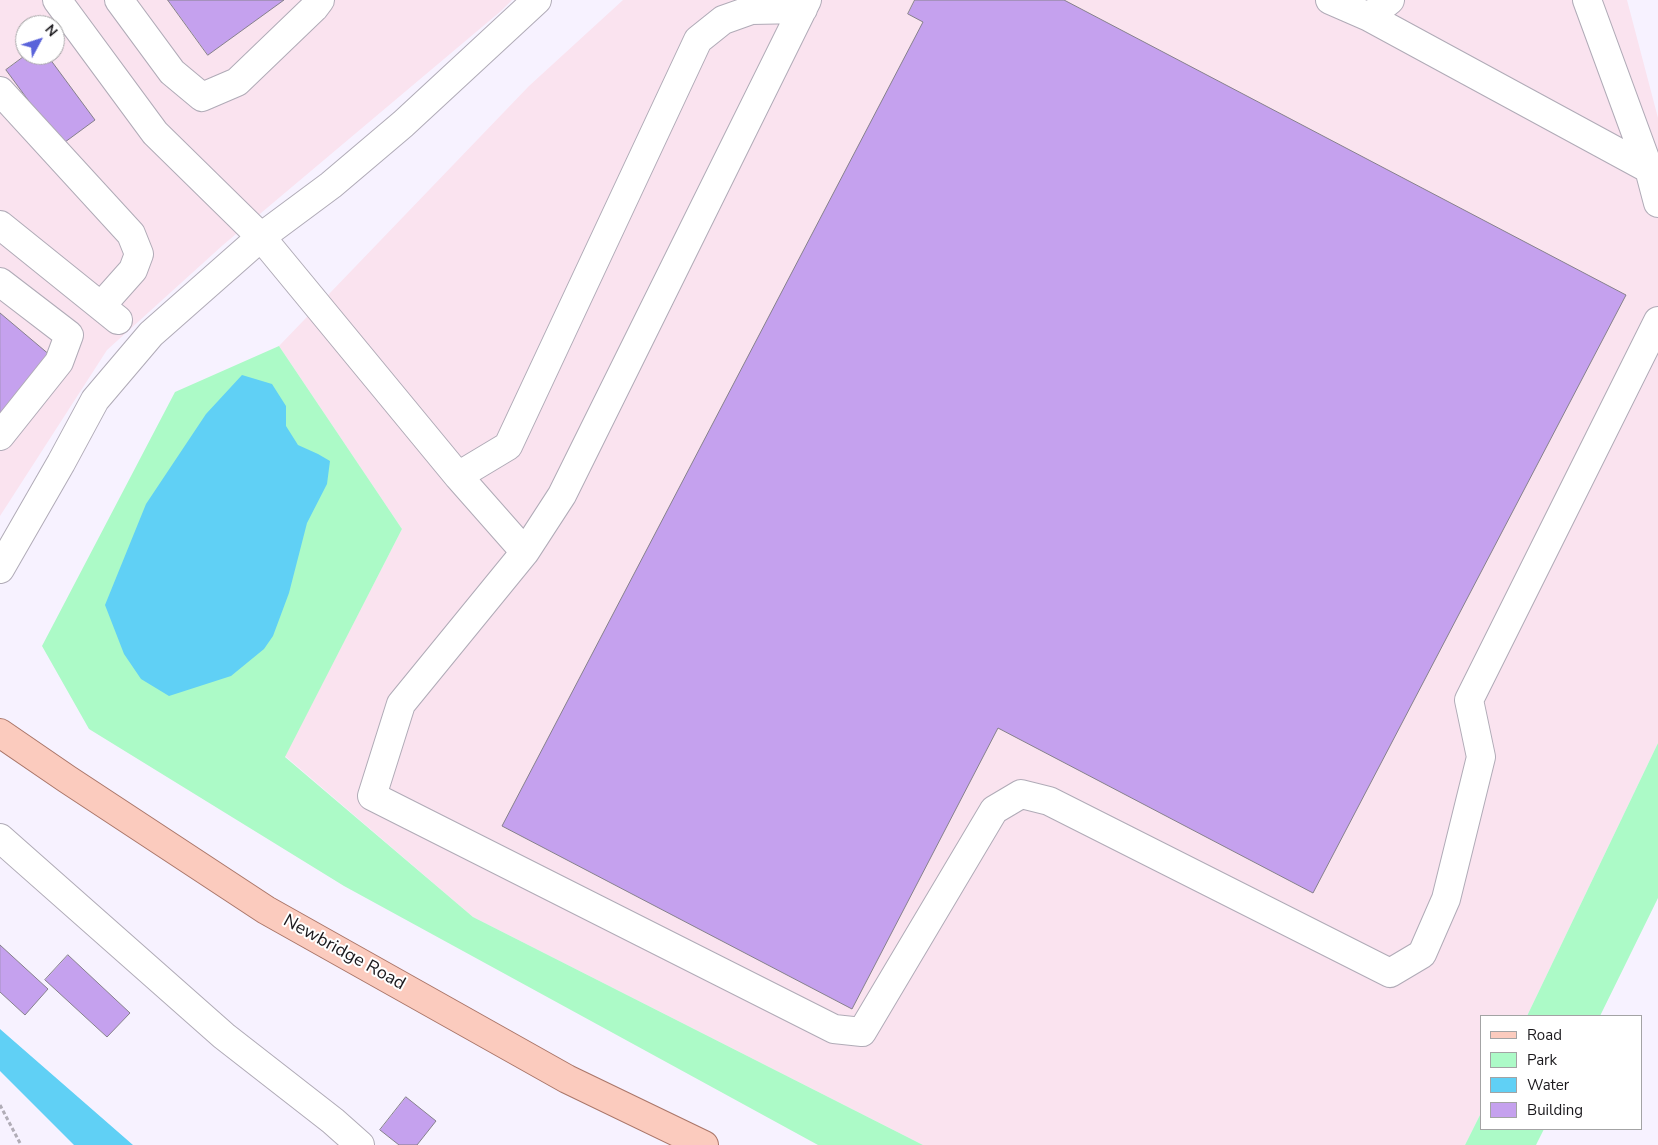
<!DOCTYPE html>
<html>
<head>
<meta charset="utf-8">
<style>
	body { margin:0 }
	#map { position:relative; width:1658px; height:1145px; overflow:hidden; background:#f7f2ff; font-family:"Nunito Sans",sans-serif }
	canvas { display:block }
	.legend { position:absolute; left:1480px; top:1015px; width:162px; height:115px; box-sizing:border-box; background:#fff; border:1px solid #a3a3a4; margin:0; padding:6px 9px; list-style:none; font-size:15px; color:#1a181c }
	.legend li { display:flex; align-items:center; gap:10px; height:25px }
	.legend b { width:25px; border:1px solid #a3a3a4 }
	.north { position:absolute; left:15px; top:15px; width:50px; height:50px; box-sizing:border-box; background:#fff; border:1px solid #a3a3a4; border-radius:50%; rotate:50deg; font-size:14px; font-weight:700; line-height:20px; text-align:center; color:#1a181c }
	.north::after { content:''; display:block; margin:auto; width:18px; height:22px; background:#5a63da; clip-path:polygon(50% 0,100% 100%,50% 72%,0 100%) }
</style>
</head>
<body>
<div id="map">
<canvas width="1658" height="1145"></canvas>
<ul class="legend">
<li><b style="height:6px;background:#fbcbbe"></b>Road</li>
<li><b style="height:14px;background:#acfac7"></b>Park</li>
<li><b style="height:14px;background:#60d0f5"></b>Water</li>
<li><b style="height:14px;background:#c5a1ee"></b>Building</li>
</ul>
<div class="north">N</div>
</div>
<script>
const g = document.querySelector('canvas').getContext('2d');
g.lineJoin = 'round';
function fillPath(path, color) { g.fillStyle = color; g.fill(path, 'evenodd'); }
function stroke(path, color, width, dash) { g.strokeStyle = color; g.lineWidth = width; g.lineCap = dash ? 'butt' : 'round'; g.setLineDash(dash || []); g.stroke(path); }
function label(font, color, halo, rows, align = 'center') {
  g.font = font + ' "Nunito Sans",sans-serif'; g.lineWidth = 4; g.setLineDash([]); g.textBaseline = 'middle'; g.strokeStyle = halo; g.fillStyle = color; for (const [text, x, y, turn = 0] of rows) {
    g.save(); g.translate(x, y); g.rotate((+turn || 0) * Math.PI / 180); g.textAlign = isNaN(turn) ? turn : align; if (halo) g.strokeText(text, 0, 0); g.fillText(text, 0, 0); g.restore();
  }
}
fillPath(new Path2D(`
	M0,0H512L501,11L223,245L107,350L0,516ZM25,25H55V55H25Z
	M623,0H1627L1658,118V743L1527,1016H1482V1111L1465,1145H923L473,917L285,756L402,529L279,346L529,86Z`), '#fae3ef');
fillPath(new Path2D(`
	M279,346L402,529L285,757L473,917L923,1145H818L344,886L89,729L42,646L175,392Z
	M1658,743V898L1600,1016H1527Z
	M1482,1111V1129H1544L1536,1145H1465Z`), '#acfac7');
fillPath(new Path2D(`
	M242,375L272,384L286,406V426L298,445L318,454L330,461L327,484L307,523L289,593L273,636L264,649L231,676L169,696L141,679L124,654L105,605L146,504L206,414Z
	M0,1029L133,1145H74L0,1071Z`), '#60d0f5');
const building = new Path2D(`
	M168,0H284L208,55Z
	M915,0H1064L1626,295L1313,893L998,728L852,1009L502,826L923,22L908,14Z
	M26,55H47L95,120L61,145L6,70Z
	M0,313L51,356L0,417Z
	M0,945L48,989L25,1015L0,992Z
	M68,955L130,1013L107,1037L45,980Z
	M406,1097L436,1121L417,1145H399L380,1130Z`);
fillPath(building, '#c5a1ee');
stroke(building, '#86818c', 1);
const minor = new Path2D(`
	M57,0L155,133L261,237L458,476L525,552L562,495L807,0
	M119,0L172,72L202,97L237,82L314,8L320,0
	M1330,0L1369,17L1649,169
	M1587,0L1649,169L1658,203
	M1369,17L1390,0
	M0,91L131,234L139,254L133,270L101,306
	M0,225L118,320
	M0,282L69,335L59,362L0,436
	M458,476L508,446L698,40L723,20L751,10L803,9
	M525,552L401,704L372,796L834,1029L862,1032L994,810L1021,794L1049,801L1390,973L1422,954L1446,899L1481,757L1469,700L1658,321
	M0,569L61,463L95,400L151,334L261,237L331,185L403,124L537,0
	M0,838L224,1036L333,1121L360,1145`);
const major = new Path2D(`
	M0,733L67,779L266,910L567,1079L704,1145`);
stroke(minor, '#b0abb7', 30);
stroke(major, '#aa7669', 30);
stroke(new Path2D(`
	M0,1105L21,1145`), '#b1adb7', 3, [4, 2.5]);
stroke(minor, '#fff', 28);
stroke(major, '#fbcbbe', 28);
label('18px', '#1a181c', '#fff', [
	["Newbridge Road",344,953,29]
]);
</script>
</body>
</html>
